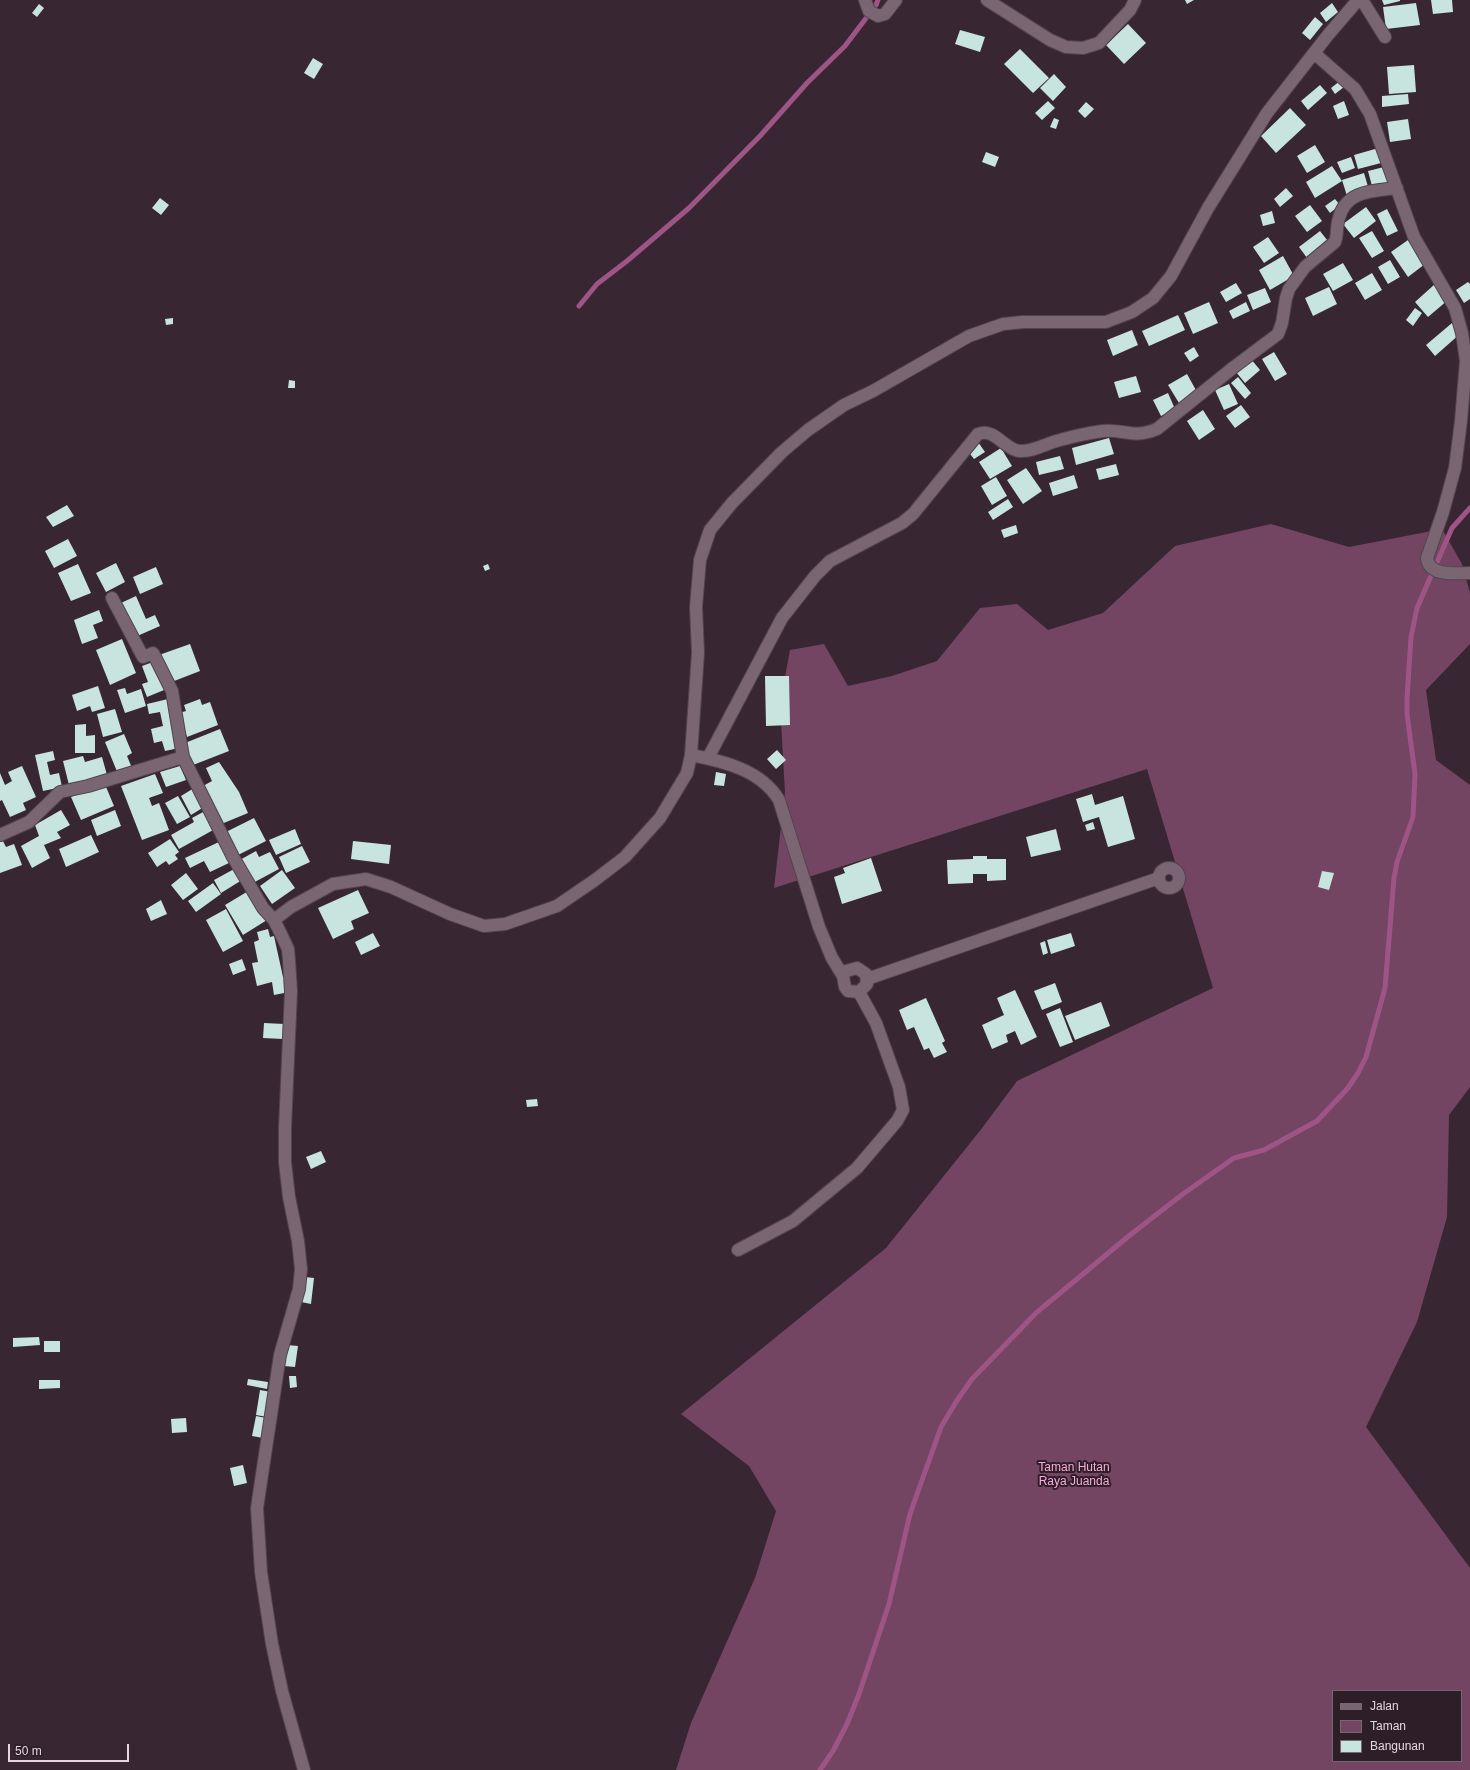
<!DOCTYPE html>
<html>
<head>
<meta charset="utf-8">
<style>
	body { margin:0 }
	#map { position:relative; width:1470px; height:1770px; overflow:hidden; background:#382732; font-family:Arial,sans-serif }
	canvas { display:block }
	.legend { position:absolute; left:1332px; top:1690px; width:130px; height:72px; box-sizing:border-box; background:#2e1e28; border:1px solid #766871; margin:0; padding:5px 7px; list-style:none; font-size:12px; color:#e3d8de }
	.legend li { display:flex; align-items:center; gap:8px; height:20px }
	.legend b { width:20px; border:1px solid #766871 }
	.scale { position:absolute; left:8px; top:1744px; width:121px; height:18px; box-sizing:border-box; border:2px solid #e3d8de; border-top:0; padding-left:5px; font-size:12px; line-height:14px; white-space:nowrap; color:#e3d8de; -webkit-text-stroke:3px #2e1e28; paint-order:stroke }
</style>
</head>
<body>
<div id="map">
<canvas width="1470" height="1770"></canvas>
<ul class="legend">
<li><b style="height:5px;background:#7a6673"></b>Jalan</li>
<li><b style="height:11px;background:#734563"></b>Taman</li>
<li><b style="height:11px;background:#c8e4de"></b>Bangunan</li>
</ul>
<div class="scale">50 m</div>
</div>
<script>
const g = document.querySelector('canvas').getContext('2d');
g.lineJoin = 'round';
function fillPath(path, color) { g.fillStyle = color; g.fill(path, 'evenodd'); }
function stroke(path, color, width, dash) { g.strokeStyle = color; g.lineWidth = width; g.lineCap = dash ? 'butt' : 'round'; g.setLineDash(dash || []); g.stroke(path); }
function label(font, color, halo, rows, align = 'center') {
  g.font = font + ' Arial,sans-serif'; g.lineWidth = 4; g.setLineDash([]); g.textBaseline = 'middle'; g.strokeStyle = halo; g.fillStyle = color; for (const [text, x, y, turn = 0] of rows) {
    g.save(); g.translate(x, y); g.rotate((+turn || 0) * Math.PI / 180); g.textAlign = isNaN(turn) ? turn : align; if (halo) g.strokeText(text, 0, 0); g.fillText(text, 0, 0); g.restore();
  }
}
fillPath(new Path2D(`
	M1271,524L1349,547L1442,529L1462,564L1470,593V644L1426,690L1436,760L1470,785V1087L1449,1115L1447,1217L1417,1322L1366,1427L1470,1568V1770H676L691,1723L755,1578L776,1511L749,1466L681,1414L886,1248L983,1127L1017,1081L1213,988L1147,769L774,888L785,792L780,704L790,650L824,644L848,686L892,676L937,661L980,608L1017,604L1048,630L1103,613L1175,546ZM1333,1691H1461V1761H1333Z`), '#734563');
stroke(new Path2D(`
	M579,306L597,284L627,261L689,208L760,136L807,83L845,46L876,5L878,0
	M820,1770L833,1751L847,1724L859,1694L889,1604L910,1514L941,1427L956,1402L972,1379L1036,1313L1130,1235L1183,1194L1234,1158L1264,1150L1317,1121L1348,1088L1358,1073L1366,1057L1385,988L1394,878L1397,862L1413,817L1415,774L1407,714V698L1411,637L1417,608L1452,528L1470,508`), '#9e5586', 5);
fillPath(new Path2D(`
	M1185,0H1194L1187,4Z
	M1382,0H1400V1L1384,5Z
	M1431,0H1452L1453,12L1433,14Z
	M1332,3L1338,12L1326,22L1320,13Z
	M1416,3L1420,25L1386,29L1383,7Z
	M39,4L44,8L37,17L32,13Z
	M1315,17L1323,24L1310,40L1302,33Z
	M1128,24L1146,43L1124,64L1106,45Z
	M960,30L985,37L980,52L955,44Z
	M1020,49L1049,78L1033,93L1004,64Z
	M313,58L323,64L314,79L304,73Z
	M1414,65L1416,92L1389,94L1387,67Z
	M1054,74L1066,87L1053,101L1040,88Z
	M1340,81L1344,87L1335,94L1331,88Z
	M1320,85L1327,93L1308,110L1301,101Z
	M1408,94L1409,104L1382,107V96Z
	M1048,101L1055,108L1042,120L1035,113Z
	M1344,101L1349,115L1338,119L1333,106Z
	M1086,102L1094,109L1085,118L1078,111Z
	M1290,108L1306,125L1276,153L1261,136Z
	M1054,118L1059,120L1056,129L1050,127Z
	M1408,119L1411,139L1390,142L1387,122Z
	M1315,145L1325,162L1307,173L1297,156Z
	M1382,147L1385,162L1358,169L1354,155Z
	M986,152L999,157L995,167L982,162Z
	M1351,157L1355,168L1342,173L1337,162Z
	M1332,166L1342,181L1315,198L1306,182Z
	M1388,166L1392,181L1372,186L1368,171Z
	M1364,173L1369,190L1347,196L1342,180Z
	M1286,188L1293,196L1280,207L1274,199Z
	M160,198L169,205L161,215L152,208Z
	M1335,199L1340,205L1330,213L1325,206Z
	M1310,205L1322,221L1307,232L1295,216Z
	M1366,207L1376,221L1354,238L1343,224Z
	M1387,209L1398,231L1387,236L1377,214Z
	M1272,211L1275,223L1263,226L1260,215Z
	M1320,231L1331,245L1310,262L1299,247Z
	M1372,231L1384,251L1372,258L1359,238Z
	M1268,237L1279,253L1264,263L1253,247Z
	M1408,240L1425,264L1408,277L1391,252Z
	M1283,256L1294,276L1270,290L1259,270Z
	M1390,260L1400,277L1388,284L1378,267Z
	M1343,263L1353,280L1333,291L1323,274Z
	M1372,273L1382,290L1365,300L1355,283Z
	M1468,282L1470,284V299L1464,303L1456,290Z
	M1236,283L1242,293L1226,302L1220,292Z
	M1435,284L1448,300L1428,317L1415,302Z
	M1329,287L1337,304L1313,316L1305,298Z
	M1265,288L1271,302L1253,310L1247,295Z
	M1209,302L1218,323L1193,334L1184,313Z
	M1246,302L1250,311L1233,319L1229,311Z
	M1415,308L1422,313L1413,326L1406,320Z
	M1178,315L1185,330L1149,346L1142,331Z
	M173,318V324L166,325L165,319Z
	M1452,323L1461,333L1435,356L1426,345Z
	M1132,330L1138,345L1113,356L1107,340Z
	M1194,347L1199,356L1190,362L1184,353Z
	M1274,352L1287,374L1275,381L1262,359Z
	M1251,359L1260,370L1245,383L1236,372Z
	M1187,374L1197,392L1179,403L1168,385Z
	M1136,376L1141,392L1119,398L1114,382Z
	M1238,377L1251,393L1245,399L1231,383Z
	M289,380L295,381V388H288Z
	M1229,384L1238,404L1224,410L1215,390Z
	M1168,393L1175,409L1161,416L1153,400Z
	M1241,405L1250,417L1235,428L1226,416Z
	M1203,410L1215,429L1199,440L1187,421Z
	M1109,438L1114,454L1076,465L1072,448Z
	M978,442L985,452L974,459L967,450Z
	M1001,448L1012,466L990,479L979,462Z
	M1060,456L1064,469L1039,475L1036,462Z
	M1116,464L1119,475L1099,480L1096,469Z
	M1026,468L1042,491L1023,504L1007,480Z
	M1074,475L1078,488L1053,496L1049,483Z
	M996,477L1007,496L992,505L981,486Z
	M1008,499L1013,507L993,520L988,512Z
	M67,505L74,516L53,527L46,517Z
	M1016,525L1018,533L1004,538L1001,530Z
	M68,539L77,556L54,568L45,551Z
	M116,563L125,582L106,592L96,573Z
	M78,564L91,593L71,601L58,573Z
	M488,564L490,569L485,571L483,566Z
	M156,567L163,584L140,594L133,577Z
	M136,596L146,619L155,615L160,626L135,637L121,603Z
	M99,610L103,621L93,625L98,638L82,644L74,620Z
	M122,639L136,673L110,685L96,650Z
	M190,644L200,671L169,683L159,655Z
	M153,662L159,678L164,676L169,688L147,697L142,684L148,682L142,666Z
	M765,676H789L790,725L766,726Z
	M98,686L105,708L92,712L90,706L77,711L72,695Z
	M125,688L127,694L141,689L146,706L125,713L117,690Z
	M168,699L179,748L165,751L162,741L154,743L151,729L163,726L160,712L149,714L147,704Z
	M200,699L202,705L210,702L218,725L187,737L179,713L186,711L184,705Z
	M115,709L122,732L103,737L97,714Z
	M86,724V736L95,735V753H75V725Z
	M220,729L229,751L193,765L185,743Z
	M124,734L132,753L127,756L132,768L118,774L105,742Z
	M777,750L786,760L776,769L767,759Z
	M53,751L55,760L47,762L50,775L59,773L62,787L43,791L35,755Z
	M83,756L85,762L102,757L107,775L69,785L63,761Z
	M219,762L239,792L248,813L219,825L203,786L212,781L206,768Z
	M22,766L36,797L23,803L26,810L10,817L2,800L0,801V773L5,785L12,781L8,772Z
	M180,766L186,780L166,787L160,772Z
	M716,772L726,774L724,786L714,785Z
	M155,774L163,793L149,798L152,806L159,803L169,830L142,840L121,786Z
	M104,782L114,806L81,820L71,797Z
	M194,788L204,807L191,815L181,796Z
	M1092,794L1095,805L1123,796L1135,839L1108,847L1099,817L1083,822L1076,799Z
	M178,796L190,817L177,824L165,803Z
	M61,810L70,825L57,832L61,838L44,845L50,858L32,868L21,846L39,836L35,825Z
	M115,810L121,826L97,836L91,820Z
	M205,811L215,829L179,849L171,835L194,822L192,818Z
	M254,818L266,841L236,856L224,833Z
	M1093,822L1095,829L1087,831L1085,825Z
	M295,829L301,844L276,855L269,840Z
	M1056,829L1061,850L1031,857L1026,837Z
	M91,835L99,852L66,867L59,849Z
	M170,839L179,852L175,855L178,859L169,865L166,861L157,867L148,853Z
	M3,841L6,847L14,844L22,865L0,873V842Z
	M221,841L231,862L210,872L204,861L190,868L185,858Z
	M353,841L391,845L389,864L351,859Z
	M302,846L310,862L286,873L279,857Z
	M256,851L259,857L270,852L279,869L251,884L238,861Z
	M973,856H987V859H1006V880L987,881V874H973V883L948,884L947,860L973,859Z
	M871,858L882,891L842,904L834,877L845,873L843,868Z
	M236,868L242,880L221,893L214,880Z
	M282,870L295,888L272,904L260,886Z
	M1322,871L1334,873L1329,890L1318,887Z
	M186,873L198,889L183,900L171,885Z
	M213,883L221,894L196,912L188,901Z
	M250,890L267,920L243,935L225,905Z
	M358,890L369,913L351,921L354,929L333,939L318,908Z
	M161,900L167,914L151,921L146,909Z
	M226,909L243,941L223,952L206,920Z
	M268,929L270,937L274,936L283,977L285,976L289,992L274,995L272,982L257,986L252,963L258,962L254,942L259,940L257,932Z
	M373,933L380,946L361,955L355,942Z
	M1071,933L1075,946L1051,954L1047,940Z
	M1045,941L1048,953L1043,955L1040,943Z
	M242,959L246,970L233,975L229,964Z
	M1055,983L1062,1002L1042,1010L1034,991Z
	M1015,990L1037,1037L1021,1045L1015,1031L1006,1035L1008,1042L992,1049L982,1025L1004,1015L997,998Z
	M926,998L945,1041L942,1043L947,1052L934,1058L929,1048L924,1050L914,1027L907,1030L899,1010Z
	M1101,1002L1110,1026L1075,1040L1065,1016Z
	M1060,1008L1073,1042L1060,1047L1046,1014Z
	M264,1023L284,1024L283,1039L263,1038Z
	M537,1099L538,1106L527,1107L526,1100Z
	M321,1151L326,1162L311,1169L306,1157Z
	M305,1277L314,1278L311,1304L301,1302Z
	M39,1337L40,1345L13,1347V1338Z
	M44,1341H60V1352H44Z
	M287,1345L298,1346L295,1367L284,1366Z
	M289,1376H296L297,1387L290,1388Z
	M248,1379L268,1382L267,1389L247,1385Z
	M39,1380H60V1388L39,1389Z
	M260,1390L271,1392L267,1417L256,1415Z
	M256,1416L266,1418L263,1438L252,1436Z
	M186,1418L187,1432L172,1433L171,1419Z
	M243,1465L247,1483L234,1486L230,1468Z`), '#c8e4de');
const minor = new Path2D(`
	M865,0L869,11L878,16L885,14L896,0
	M987,0L1050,40L1066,47L1083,48L1099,43L1130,10L1135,0
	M1362,0L1385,37
	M1314,53L1355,89L1370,114L1414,237L1455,308L1462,333L1466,361L1461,421L1455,468L1443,512L1427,558C1429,577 1456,573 1470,573
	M112,598L143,657L153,653L172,691L183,757L233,857L263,908L274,920L281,934L288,949L289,960L291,991L285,1128V1162L289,1197L298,1241L301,1269L299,1289L280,1355L257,1508L261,1572L272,1644L282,1691L304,1770
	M691,755C723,761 761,770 779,800L819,927L832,958L843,976L845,987L848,991L859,992L867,984L866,974L857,968L846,971L843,976
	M708,758L782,618L815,576L830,561L902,523L913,514L978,434C994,427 1004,449 1019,451C1033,452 1047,443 1060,440C1074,436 1089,433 1103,431C1125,429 1133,439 1157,429L1234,367L1278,334L1282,323L1286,298L1289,289L1305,267L1335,242C1338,234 1336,226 1339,218C1346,190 1374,191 1397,188
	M0,835L29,822L60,792L88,786L183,757
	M1159 878a10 10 0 1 1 20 0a10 10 0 1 1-20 0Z
	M274,920L291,907L333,884L366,879L391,887L450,914L484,926L505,924L557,906L595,880L625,857L660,818L687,773L691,755L698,653L696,607L700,560L710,530L732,503L782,452L808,430L844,405L873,391L969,336L1003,324L1023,322H1106L1132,312L1153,298L1171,276L1208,208L1267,113L1328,35L1358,0
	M867,979L1159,878
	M738,1250L793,1221L857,1168L897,1121L903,1110L899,1087L876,1023L859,992`);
stroke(minor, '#52444d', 14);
stroke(minor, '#7a6673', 12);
label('12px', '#fcaadf', '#2e1e28', [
	["Taman Hutan",1074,1468],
	["Raya Juanda",1074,1482]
]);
</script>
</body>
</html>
